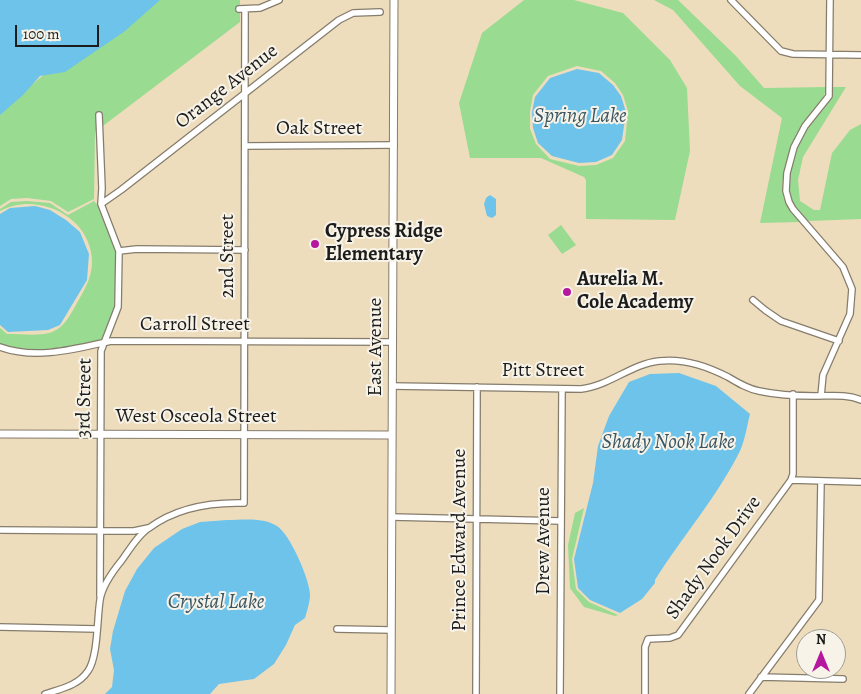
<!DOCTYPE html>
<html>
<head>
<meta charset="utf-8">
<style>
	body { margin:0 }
	#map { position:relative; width:861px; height:694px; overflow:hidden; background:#eeddbc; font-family:Alegreya,serif }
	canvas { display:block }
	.north { position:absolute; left:796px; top:629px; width:50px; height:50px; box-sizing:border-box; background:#f7f3e8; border:1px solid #9f9d96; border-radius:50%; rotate:0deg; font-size:14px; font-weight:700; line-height:20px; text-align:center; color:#1c1c1c }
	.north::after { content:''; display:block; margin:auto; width:18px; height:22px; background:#b5179e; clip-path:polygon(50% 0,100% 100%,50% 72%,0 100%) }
	.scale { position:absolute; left:15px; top:25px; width:84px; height:22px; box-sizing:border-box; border:2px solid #1c1c1c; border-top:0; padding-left:6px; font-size:15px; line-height:18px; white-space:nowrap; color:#1c1c1c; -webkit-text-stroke:4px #f7f3e8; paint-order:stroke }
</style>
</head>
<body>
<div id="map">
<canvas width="861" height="694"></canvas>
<div class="north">N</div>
<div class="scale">100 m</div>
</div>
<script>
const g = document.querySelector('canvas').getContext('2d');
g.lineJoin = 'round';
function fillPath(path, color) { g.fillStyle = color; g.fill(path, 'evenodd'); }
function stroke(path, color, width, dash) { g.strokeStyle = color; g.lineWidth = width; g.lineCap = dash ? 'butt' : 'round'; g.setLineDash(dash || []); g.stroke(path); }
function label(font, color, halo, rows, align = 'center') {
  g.font = font + ' Alegreya,serif'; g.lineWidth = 4; g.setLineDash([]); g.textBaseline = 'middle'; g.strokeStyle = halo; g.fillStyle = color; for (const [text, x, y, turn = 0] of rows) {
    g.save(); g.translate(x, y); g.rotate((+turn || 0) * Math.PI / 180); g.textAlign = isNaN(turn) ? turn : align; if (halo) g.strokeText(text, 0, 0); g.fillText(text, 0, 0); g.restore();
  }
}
fillPath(new Path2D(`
	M134,0H240V22L95,132L94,199L68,212L51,201L27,198L11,199L0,206V111Z
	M524,0H574L623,13L670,60L687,88L690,151L675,220L586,219V180L584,177L541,158H470L459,103L482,33ZM577,66L601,71L615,83L623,95L628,111L625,141L613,158L596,165L579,166L550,159L536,144L530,129V111L533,95L548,76Z
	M654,0H678L736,56L764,88L826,87C825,102 813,111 804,122C792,139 778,178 784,199C787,208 794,215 800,222L760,223L782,118L740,86L673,10Z
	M832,87H846L803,157L798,180L800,201L814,210H820L832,153L850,130L861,124V219L808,221C802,215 794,208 791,200C783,180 797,142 809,126C819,112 831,106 832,87Z
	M27,201L50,203L68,215L94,201L99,207L116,251L115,306L102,340C76,349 25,353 0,344V328L7,334C19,334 38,336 49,333C64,329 70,315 77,303C86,287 95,273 91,252C84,213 34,192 0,211V209L11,202Z
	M561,225L576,245L562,254L548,235Z
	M584,508L572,559L576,589L589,602L618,615L615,616L584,607L570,588L568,545L575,513Z`), '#99db91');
fillPath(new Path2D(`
	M0,0H160L125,31L65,72L40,76L23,95L0,115Z
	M577,69L599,73L613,85L621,96L626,112L622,140L612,155L596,162L579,163L552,156L538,143L533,128L532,112L535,97L550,78Z
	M490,195L496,199V215L492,218L487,216L484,204L486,198Z
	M35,206L50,210L66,220L80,232L89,254L87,280L60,325L48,330L8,332L0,325V214L10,208Z
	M679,373L716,386L750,414C747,426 745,440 740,451C717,497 682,537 655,580V583L642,599L620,613L590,600L578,588L574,559L593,483L598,446L609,416L629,382L650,374Z
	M227,520C243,520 263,517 277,526C290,534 310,580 310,595C310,602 307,611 305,618L295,625L286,645L274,664L254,679L219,684L210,694H105L112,687L114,670L110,649L113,631L125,591L137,569L154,548L182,529L200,522Z`), '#6ec3eb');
const minor = new Path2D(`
	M731,0L781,51L793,54L861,55
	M239,9L260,8L279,0
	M99,115L102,188L101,204L119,251L118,307L101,351L100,596
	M245,146L394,145
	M101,204L121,190L339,20L353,13L380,12
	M119,251L137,249L245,250
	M753,300L765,310L781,321L839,341
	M0,347C36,360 75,349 111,341L393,342
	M392,386L581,389C609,386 631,364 659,361C684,358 707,366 728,377C738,383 748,389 759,391C777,395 798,396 816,396C831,396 847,394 861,400
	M821,396L823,375L850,314L852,289L843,267L793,209L789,202L786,191L787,173L794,147L805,126L829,96L830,0
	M791,480L861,482
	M392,517L561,521
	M0,530L134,531L148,528
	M0,627L97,629
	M337,629L391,630
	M761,677L843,679
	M45,694C60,689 78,686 88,671C98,657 97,619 100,600C102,586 113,571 122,560C130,549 138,535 149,528C177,507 210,502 244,503L245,9
	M476,694L477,387
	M560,694L562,389
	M645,694V647L648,639L670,638L678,635L791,480L793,474V394
	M749,694L819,600L821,481`);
const tertiary = new Path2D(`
	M0,434L392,435
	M391,694L394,0`);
stroke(minor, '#857c6c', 8);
stroke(tertiary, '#857c6c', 9);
stroke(minor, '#fff', 5.5);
stroke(tertiary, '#fff', 7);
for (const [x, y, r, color] of [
	[315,244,5,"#b5179e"],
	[567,292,5,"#b5179e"]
]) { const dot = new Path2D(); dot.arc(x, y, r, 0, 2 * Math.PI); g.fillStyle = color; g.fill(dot); stroke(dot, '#f7f3e8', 2); }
label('20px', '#1c1c1c', '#f7f3e8', [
	["Orange Avenue",227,87,-38],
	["Oak Street",319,129],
	["2nd Street",228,256,-90],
	["Carroll Street",195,325],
	["East Avenue",376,347,-90],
	["Pitt Street",543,371],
	["3rd Street",85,398,-89],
	["West Osceola Street",196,417],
	["Prince Edward Avenue",460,540,-90],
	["Drew Avenue",544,541,-90],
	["Shady Nook Drive",714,558,-54]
]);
label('bold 20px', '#1c1c1c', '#f7f3e8', [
	["Cypress Ridge",325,232],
	["Elementary",325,255],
	["Aurelia M.",577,280],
	["Cole Academy",577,303]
], 'left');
label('italic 21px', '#395664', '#f7f3e8', [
	["Spring Lake",580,117],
	["Shady Nook Lake",668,443],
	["Crystal Lake",216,603]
]);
</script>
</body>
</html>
